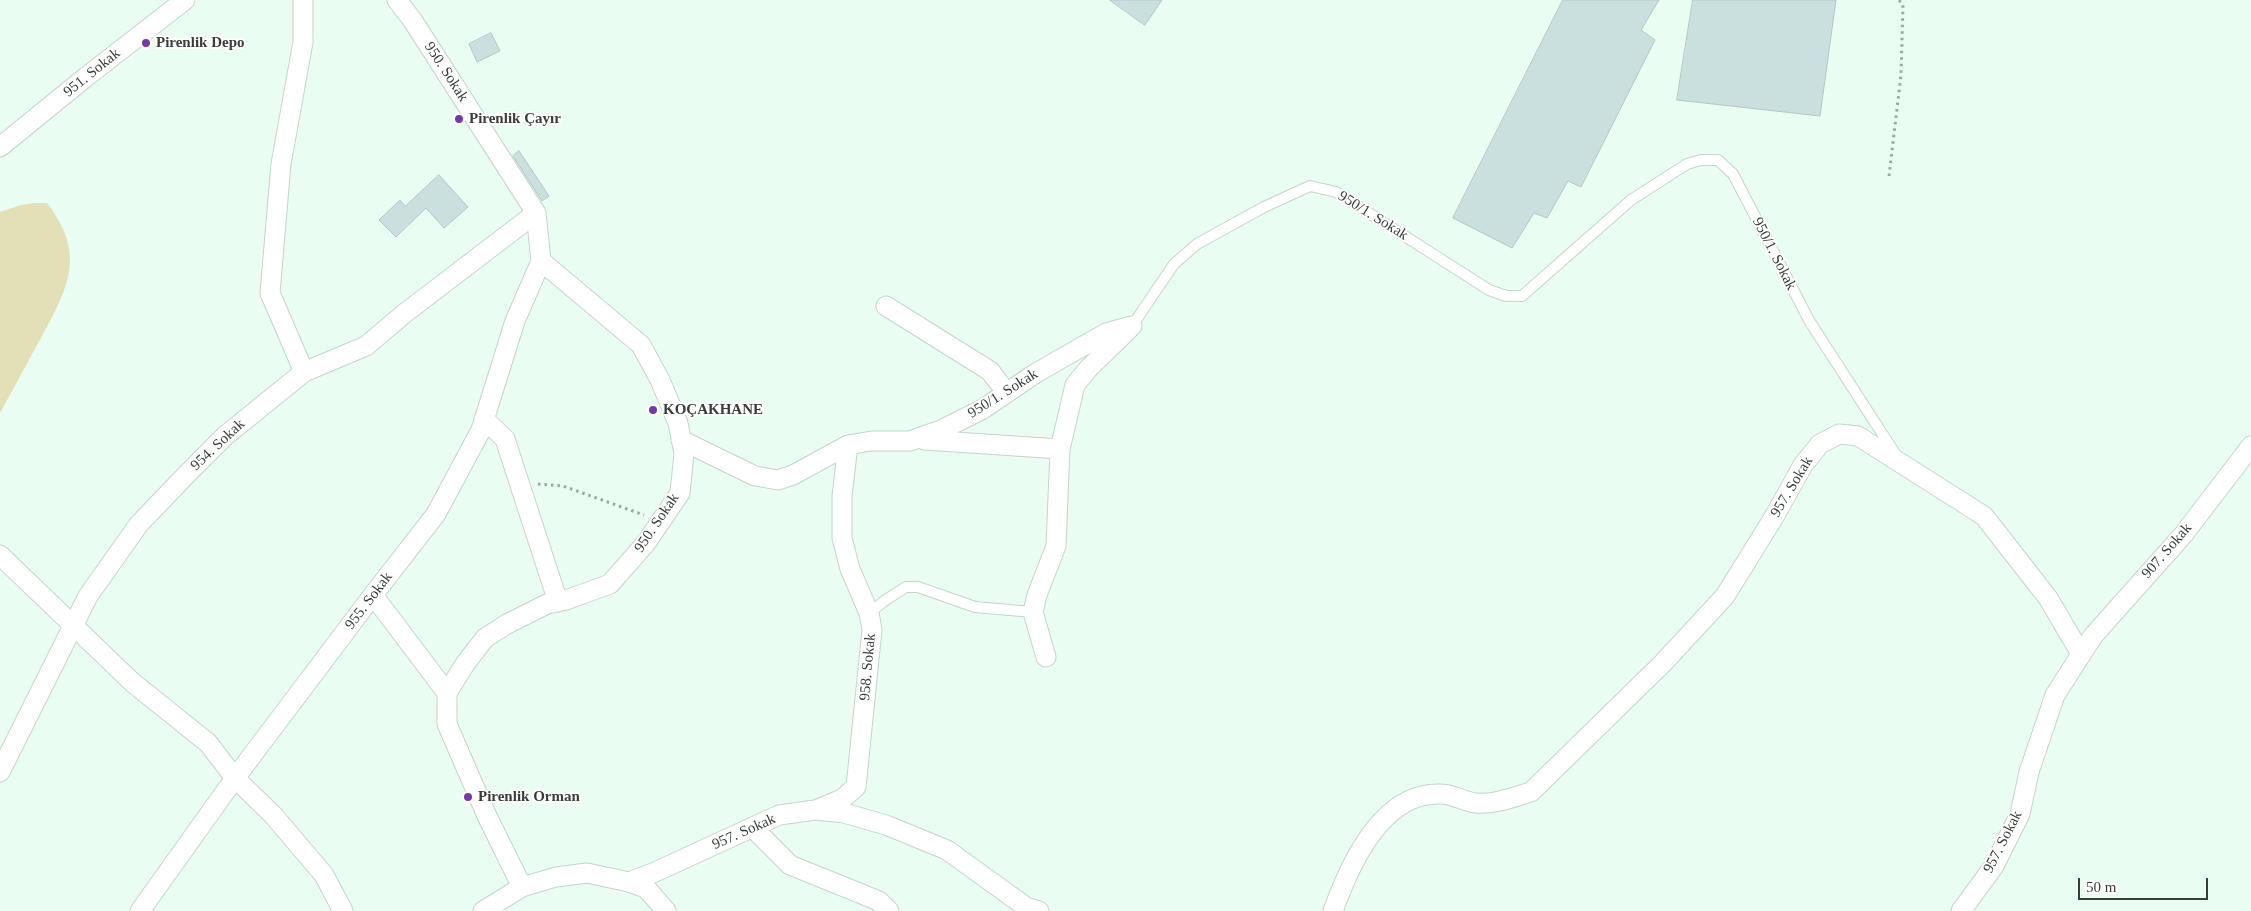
<!DOCTYPE html>
<html>
<head>
<meta charset="utf-8">
<style>
	body { margin:0 }
	#map { position:relative; width:2251px; height:911px; overflow:hidden; background:#eafdf2; font-family:"Times New Roman",serif }
	canvas { display:block }
	.scale { position:absolute; left:2078px; top:878px; width:130px; height:22px; box-sizing:border-box; border:2px solid #373e3a; border-top:0; padding-left:6px; font-size:15px; line-height:18px; white-space:nowrap; color:#373e3a; -webkit-text-stroke:4px #fff; paint-order:stroke }
</style>
</head>
<body>
<div id="map">
<canvas width="2251" height="911"></canvas>
<div class="scale">50 m</div>
</div>
<script>
const g = document.querySelector('canvas').getContext('2d');
g.lineJoin = 'round';
function fillPath(path, color) { g.fillStyle = color; g.fill(path, 'evenodd'); }
function stroke(path, color, width, dash) { g.strokeStyle = color; g.lineWidth = width; g.lineCap = dash ? 'butt' : 'round'; g.setLineDash(dash || []); g.stroke(path); }
function label(font, color, halo, rows, align = 'center') {
  g.font = font + ' "Times New Roman",serif'; g.lineWidth = 4; g.setLineDash([]); g.textBaseline = 'middle'; g.strokeStyle = halo; g.fillStyle = color; for (const [text, x, y, turn = 0] of rows) {
    g.save(); g.translate(x, y); g.rotate((+turn || 0) * Math.PI / 180); g.textAlign = isNaN(turn) ? turn : align; if (halo) g.strokeText(text, 0, 0); g.fillText(text, 0, 0); g.restore();
  }
}
fillPath(new Path2D(`
	M34,203H47C87,255 68,288 41,338C27,363 14,388 0,413V212L21,205Z`), '#e3e0b7');
const building = new Path2D(`
	M1110,0H1162L1145,25Z
	M1563,0H1659L1641,30L1655,40L1581,187L1568,181L1547,218L1534,213L1512,248L1453,218Z
	M1693,0H1836L1820,116L1677,100Z
	M491,33L500,51L477,62L469,44Z
	M519,151L549,196L542,201L513,156Z
	M439,175L468,207L444,228L426,208L396,237L379,220L400,200L405,206Z`);
fillPath(building, '#cae0de');
stroke(building, '#b1c7c5', 1);
const lane = new Path2D(`
	M1132,326L1174,264L1197,244L1264,207L1310,186L1336,192L1489,290L1506,296H1522L1631,200L1687,164L1701,160H1718L1733,174L1810,322L1896,455
	M869,613L887,599L906,587H918L975,607L1033,612`);
const street = new Path2D(`
	M303,0V42L281,164L270,293L304,372
	M397,0L413,21L536,213L541,261L641,345L660,380L678,423L684,453L680,493L646,543L610,584L566,600L547,604L507,624L485,638L465,664L447,693V724L487,816L522,887L483,911
	M0,147L86,77L185,0
	M886,306L990,371L1007,393
	M484,419L505,439L558,602
	M681,440L755,476L778,480L793,475L848,445L872,441H910L941,430L983,409L1036,373L1106,333L1132,326
	M925,440L1060,449
	M0,555L132,682L208,743L235,778L273,815L324,875L343,911
	M373,595L447,693
	M1046,657L1033,612L1037,595L1056,546L1060,449L1075,385L1088,369L1131,327
	M0,772L88,596L139,524L188,473L225,436L304,372L366,346L405,313L536,213
	M816,810L842,799L856,787L872,630L869,613L850,569L842,538V496L848,445
	M752,827L790,865L879,901L889,911
	M629,882L646,888L666,911
	M522,887L556,877L587,873L629,882L653,873L779,815L815,810L844,813L886,825L947,850L1026,907L1039,911
	M140,911L235,778L373,595L436,514L481,430L515,321L541,261
	M1333,911C1349,866 1382,791 1441,794C1452,794 1463,801 1475,803C1493,805 1514,797 1531,792L1663,663L1725,596L1774,517L1803,465L1820,444L1839,434L1858,436L1984,516L2048,598L2081,654
	M1961,911L1994,866L2020,814L2029,772L2055,695L2093,636L2183,535L2251,446`);
stroke(lane, '#c3d5cb', 12);
stroke(street, '#c3d5cb', 21);
stroke(new Path2D(`
	M1889,176L1901,75L1903,5L1899,0
	M538,484L563,486L644,515`), '#9aa8a0', 3, [2.5, 4]);
stroke(lane, '#fff', 10);
stroke(street, '#fff', 19);
for (const [x, y, r, color] of [
	[146,43,5,"#7637ac"],
	[459,119,5,"#7637ac"],
	[653,410,5,"#7637ac"],
	[468,797,5,"#7637ac"]
]) { const dot = new Path2D(); dot.arc(x, y, r, 0, 2 * Math.PI); g.fillStyle = color; g.fill(dot); stroke(dot, '#fff', 2); }
label('bold 15px', '#373e3a', '#fff', [
	["Pirenlik Depo",156,43],
	["Pirenlik Çayır",469,119],
	["KOÇAKHANE",663,410],
	["Pirenlik Orman",478,797]
], 'left');
label('15px', '#373e3a', '#fff', [
	["950. Sokak",446,72,57],
	["951. Sokak",92,73,-39],
	["950/1. Sokak",1373,216,32],
	["950/1. Sokak",1774,254,63],
	["950/1. Sokak",1003,394,-32],
	["954. Sokak",218,445,-43],
	["957. Sokak",1792,487,-59],
	["950. Sokak",657,523,-56],
	["907. Sokak",2167,551,-49],
	["955. Sokak",369,601,-53],
	["958. Sokak",868,667,-85],
	["957. Sokak",744,832,-24],
	["957. Sokak",2003,842,-63]
]);
</script>
</body>
</html>
